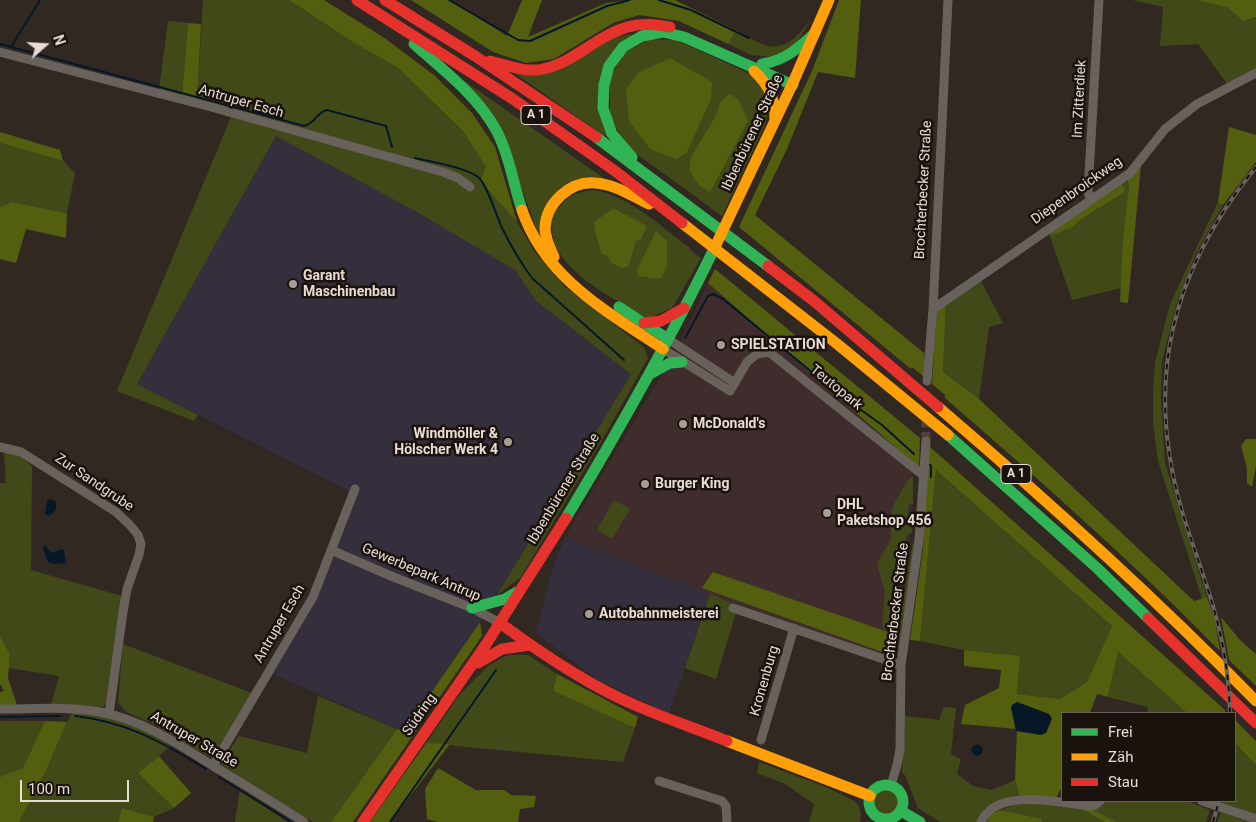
<!DOCTYPE html>
<html>
<head>
<meta charset="utf-8">
<style>
	body { margin:0 }
	#map { position:relative; width:1256px; height:822px; overflow:hidden; background:#322822; font-family:Roboto,sans-serif }
	canvas { display:block }
	.legend { position:absolute; left:1061px; top:712px; width:175px; height:90px; box-sizing:border-box; background:#1a120d; border:1px solid #6c625d; margin:0; padding:6px 9px; list-style:none; font-size:15px; color:#e8dbd4 }
	.legend li { display:flex; align-items:center; gap:10px; height:25px }
	.legend b { width:25px; border:1px solid #6c625d }
	.north { position:absolute; left:20px; top:20px; width:50px; height:50px; -webkit-text-stroke:4px #1a120d; paint-order:stroke; rotate:71deg; font-size:14px; font-weight:700; line-height:20px; text-align:center; color:#e8dbd4 }
	.north::after { content:''; display:block; margin:auto; width:18px; height:22px; background:#e8dbd4; clip-path:polygon(50% 0,100% 100%,50% 72%,0 100%) }
	.scale { position:absolute; left:20px; top:780px; width:109px; height:22px; box-sizing:border-box; border:2px solid #e8dbd4; border-top:0; padding-left:6px; font-size:15px; line-height:18px; white-space:nowrap; color:#e8dbd4; -webkit-text-stroke:4px #1a120d; paint-order:stroke }
</style>
</head>
<body>
<div id="map">
<canvas width="1256" height="822"></canvas>
<ul class="legend">
<li><b style="height:6px;background:#30b455"></b>Frei</li>
<li><b style="height:6px;background:#ff9f0a"></b>Zäh</li>
<li><b style="height:6px;background:#e5322d"></b>Stau</li>
</ul>
<div class="north">N</div>
<div class="scale">100 m</div>
</div>
<script>
const g = document.querySelector('canvas').getContext('2d');
g.lineJoin = 'round';
function fillPath(path, color) { g.fillStyle = color; g.fill(path, 'evenodd'); }
function stroke(path, color, width, dash) { g.strokeStyle = color; g.lineWidth = width; g.lineCap = dash ? 'butt' : 'round'; g.setLineDash(dash || []); g.stroke(path); }
function label(font, color, halo, rows, align = 'center') {
  g.font = font + ' Roboto,sans-serif'; g.lineWidth = 5; g.setLineDash([]); g.textBaseline = 'middle'; g.strokeStyle = halo; g.fillStyle = color; for (const [text, x, y, turn = 0] of rows) {
    g.save(); g.translate(x, y); g.rotate((+turn || 0) * Math.PI / 180); g.textAlign = isNaN(turn) ? turn : align; if (halo) g.strokeText(text, 0, 0); g.fillText(text, 0, 0); g.restore();
  }
}
fillPath(new Path2D(`
	M708,283L913,464L912,520L892,659L738,606L565,537L675,353Z`), '#3f2c2c');
fillPath(new Path2D(`
	M276,136L415,211L515,270L536,301L631,374L487,611L404,732L273,674L316,602L358,495L137,384Z
	M565,537L710,594L669,714L596,679L536,633L553,567Z`), '#352e3c');
fillPath(new Path2D(`
	M203,0H289L351,41L398,68L462,130L486,167L480,181L517,222L534,251L565,287L644,347L648,358L601,442L521,577L497,595L631,374L536,301L515,270L415,211L276,136L137,384L198,415L194,421L117,391L231,117L197,100Z
	M1132,0H1197L1228,8L1243,21L1256,17V69L1228,85L1198,44L1160,46L1163,7Z
	M812,18L796,44L771,57L751,55L728,44L736,30C746,35 757,43 768,46C787,50 802,32 812,18Z
	M168,21L188,23L182,96L159,90Z
	M657,30L605,67L612,139L600,133L513,72L527,73L608,38Z
	M649,39L676,40L744,71C764,85 771,100 766,123L722,216L634,152L621,137L610,115V78L623,54ZM711,99L687,153L678,158ZM717,113L689,170L691,157Z
	M460,78L611,183L564,190L544,249L510,157Z
	M0,143L63,161L75,173L67,213L12,202L0,207Z
	M1127,180L1129,186L1121,288L1072,300L1049,234L1074,226L1080,220L1123,193L1122,183Z
	M594,190C631,197 660,226 690,248V250L701,258L672,308L648,318C616,301 536,261 555,216C562,198 575,192 594,190ZM615,208L646,226L636,241L629,266L611,263L608,257L601,254C599,242 595,235 594,222Z
	M1218,202L1223,205L1196,253L1176,306L1162,361L1161,398L1165,463L1207,597L1202,599L1158,461L1153,424V390L1155,363L1170,304Z
	M981,281L1003,323L989,327L979,399L943,372L946,304Z
	M4,451L20,456L32,466L31,570L122,596L108,700L103,707L51,705L59,676L9,668L10,654L0,636V483H6Z
	M936,470L1112,626L1087,682L1060,699L1017,694L1020,656L964,650L920,641Z
	M913,476V504H909L908,513L913,514V517H909L908,523L913,524L911,534H908C905,541 902,551 903,558L893,624L890,628L885,629L883,627L882,623L885,593L877,564L891,539L890,519L894,504L908,480Z
	M614,500L630,509L612,539L597,530Z
	M913,541L914,551L902,626L899,656L897,658L901,613Z
	M710,594L738,606L716,679L685,668Z
	M123,644L252,693L213,759L155,725L125,711L118,702Z
	M1118,652L1187,713H1147L1148,707L1108,697Z
	M508,655H528L557,674L553,691L635,728L623,762L426,743L460,694L489,665Z
	M318,696L397,729L331,822H313L220,764L239,736L307,753Z
	M944,707L956,708L951,754L961,759L957,774L973,786L992,790L1015,780L1019,795L985,808L978,822H940L918,808L905,775L902,773L905,716L939,720Z
	M72,713L108,717L149,733L171,746L138,773L174,808L154,817L122,808L118,822H19L45,773L67,722Z
	M0,721H45L23,769L0,777Z
	M1235,743L1256,765V815L1222,804V801H1235Z
	M759,762L826,787L854,801L859,806L861,813L860,822H809L814,804L785,784L757,773Z
	M873 802a13 13 0 1 1 26 0a13 13 0 1 1-26 0Z
	M240,789L288,822H235Z
	M1100,801H1187L1210,810L1206,822H1117L1090,808Z
	M1032,802L1084,810L1104,822H1041V819L1000,810L1020,803Z
	M1221,812L1249,822H1217Z`), '#414919');
fillPath(new Path2D(`
	M289,0H324L386,39L435,76L472,113L495,147L517,222L480,181L486,167L462,130L398,68L351,41Z
	M411,0H450L507,36L522,0H542L528,37L606,3L631,0H675L736,30L728,44L679,21L639,15L613,23L554,59L526,63L493,52Z
	M839,0H861L855,78L818,72L787,149L755,215L924,353V377L912,367L911,369L739,227L812,71Z
	M1197,0H1256V17L1243,21L1228,8Z
	M188,23L201,24L197,100L182,96Z
	M670,58L712,82L711,99L687,153L676,159L650,149L629,121L626,89L638,73Z
	M730,94L739,100L748,121L710,192L699,185L689,170L691,157L717,113L720,102Z
	M1229,127L1256,135V162L1223,205L1218,202Z
	M0,132L60,150L63,161L0,143Z
	M1141,165L1128,303L1120,302L1123,240L1129,186L1127,178Z
	M1121,183L1125,189L1123,193L1080,220L1074,226L1053,235L1047,232Z
	M12,202L67,213L66,238L26,229L16,263L0,259V207Z
	M614,208L647,226L641,239L636,241L629,266L622,268L611,263L608,257L601,254C599,242 595,236 594,222Z
	M656,231L667,241V265L662,277L659,279L639,276L637,270Z
	M715,269L920,438L919,468L708,283Z
	M946,304L943,372L979,399L1194,601L1207,597L1215,620L1220,651C1133,562 1039,480 945,398V395L932,384L937,310Z
	M1246,439H1256V466L1252,487L1247,483V468L1241,446Z
	M929,446L1225,710V713H1187L1118,652L1108,697L1097,694L1090,713H1062V787L1056,798L1019,795L1015,780L1017,729L961,724L965,705L999,688L1001,670L964,666V650L1020,656L1017,694L1060,699L1087,682L1112,626L936,470L920,641L910,640L923,550Z
	M713,572L891,633L888,654L702,588Z
	M1221,617L1240,640L1256,654V686L1229,660Z
	M480,622L482,636L353,822H331L397,729L404,732Z
	M0,636L10,654L8,678L17,705H0V692L4,691L0,684Z
	M557,674L638,717L635,728L553,691Z
	M45,721L67,722L45,773L19,822H0V777L23,768Z
	M1236,721L1256,741V765L1235,743Z
	M426,743L450,744L390,822H370Z
	M159,756L191,793L174,808L138,773Z
	M438,768L476,790H504L511,795L536,796L534,807L520,809L518,822H438L427,819L425,789Z
	M122,808L154,817L153,822H118Z
	M1090,808L1117,822H1104L1084,810Z
	M1000,810L1042,819L1041,822H987L990,815Z`), '#535f0f');
fillPath(new Path2D(`
	M50,499L56,502C57,510 55,513 48,516L45,514L47,501Z
	M44,545H46L49,551L53,553L62,549L64,550L66,563L54,564L48,562L43,549Z
	M1017,702L1049,714L1052,719L1046,733L1041,735L1016,731L1011,708L1012,705Z
	M971.5 750a5.5 5.5 0 1 1 11 0a5.5 5.5 0 1 1-11 0Z`), '#061727');
stroke(new Path2D(`
	M449,0L518,40L530,41L607,6L630,0
	M659,0L691,10L749,38
	M0,44L304,126C315,124 317,112 327,110L386,126L392,147
	M11,47L40,0
	M415,158C432,162 464,167 478,177C487,184 496,215 502,228C511,246 520,262 532,278L624,360
	M685,338L708,296L713,294L723,299L836,392L882,425L914,454
	M930,465L931,466V477
	M75,716C125,721 164,743 206,769
	M0,717L60,716
	M219,777L291,822
	M390,822L496,670`), '#061727', 2);
stroke(new Path2D(`
	M926,441V416`), '#4d433d', 9, [9, 4.5]);
stroke(new Path2D(`
	M0,52L211,107L443,172L458,178L470,187
	M1091,200L1088,192L1099,0
	M933,309L1130,173L1165,129L1197,104L1256,73
	M668,339L735,383
	M663,349L730,391L747,362L757,354L769,352L924,476
	M927,381L933,309L948,0
	M0,447L21,452L116,512L130,525L138,535L141,544L139,555L127,589L123,612L109,714
	M331,550L391,576L472,608L500,623
	M733,608L901,665
	M0,709C33,709 67,706 100,712C142,720 177,743 213,766C244,784 274,803 304,822
	M761,740L794,628
	M213,766L313,597L355,489
	M659,781L722,801L726,806L727,822
	M891,785L897,765L900,749L901,665L919,540L926,441
	M1202,801L1256,819
	M981,822C997,787 1059,802 1088,806L1095,805L1100,801`), '#69615c', 9);
stroke(new Path2D(`
	M414,44C443,70 477,95 496,130C509,154 513,183 522,210
	M762,64C784,61 799,48 815,33
	M596,137L768,266
	M632,157L612,134L603,108L604,85L609,66L623,47L642,36L663,32L684,37L793,85
	M619,307L668,339
	M650,374L670,363L682,362
	M948,435L1097,568L1148,618
	M566,518C619,430 670,340 715,247
	M472,608L505,599L517,592
	M869 802a17 17 0 1 1 34 0a17 17 0 1 1-34 0Z
	M901,811L920,822`), '#30b455', 11);
stroke(new Path2D(`
	M754,71C770,86 775,99 775,121
	M522,210C545,278 606,311 663,349
	M682,223L836,343L948,435
	M715,247L792,85L829,0
	M554,257C550,248 545,238 545,228C546,203 570,181 595,183C614,184 632,196 649,204
	M938,407C1048,501 1155,598 1256,701
	M727,741L870,796`), '#ff9f0a', 11);
stroke(new Path2D(`
	M357,0L513,99L615,171L682,223
	M385,0L475,56L596,137
	M490,61C506,65 526,73 543,69C576,62 599,33 632,26C645,23 657,25 670,27
	M768,266L814,301L938,407
	M644,323L661,321L684,308
	M1148,618L1256,723
	M500,623C542,654 589,686 637,706C667,719 697,729 727,741
	M478,663L502,649L530,645
	M363,822L485,646L566,518`), '#e5322d', 11);
const rail = new Path2D(`
	M1230,713C1229,693 1228,673 1224,653C1216,604 1196,558 1182,511C1144,381 1171,271 1256,167
	M1213,822L1219,801`);
stroke(rail, '#6a625e', 4);
stroke(rail, '#1a120d', 2, [5.5]);
for (const [x, y, r, color] of [
	[293,284,5,"#a89c96"],
	[721,345,5,"#a89c96"],
	[683,424,5,"#a89c96"],
	[508,442,5,"#a89c96"],
	[645,484,5,"#a89c96"],
	[827,513,5,"#a89c96"],
	[589,614,5,"#a89c96"]
]) { const dot = new Path2D(); dot.arc(x, y, r, 0, 2 * Math.PI); g.fillStyle = color; g.fill(dot); stroke(dot, '#1a120d', 2); }
for (const [x, y, w] of [
	[536,115,30],
	[1016,474,30]
]) { const box = new Path2D(); box.roundRect(x - w / 2, y - 9.5, w, 19, 4); g.fillStyle = '#1a120d'; g.fill(box); stroke(box, '#e8dbd4', 1); }
label('bold 12px', '#e8dbd4', null, [
	["A 1",536,115],
	["A 1",1016,474]
]);
label('14px', '#e8dbd4', '#1a120d', [
	["Im Zitterdiek",1080,99,-87],
	["Antruper Esch",241,102,16],
	["Ibbenbürener Straße",753,133,-65],
	["Brochterbecker Straße",924,190,-87],
	["Diepenbroickweg",1077,191,-35],
	["Teutopark",836,388,39],
	["Zur Sandgrube",94,483,34],
	["Ibbenbürener Straße",564,489,-59],
	["Gewerbepark Antrup",421,573,23],
	["Brochterbecker Straße",896,612,-83],
	["Antruper Esch",280,624,-60],
	["Kronenburg",765,681,-74],
	["Südring",420,715,-55],
	["Antruper Straße",194,740,30]
]);
label('bold 14px', '#e8dbd4', '#1a120d', [
	["Garant",303,276],
	["Maschinenbau",303,292],
	["SPIELSTATION",731,345],
	["McDonald's",693,424],
	["Windmöller &",498,434,"right"],
	["Hölscher Werk 4",498,450,"right"],
	["Burger King",655,484],
	["DHL",837,505],
	["Paketshop 456",837,521],
	["Autobahnmeisterei",599,614]
], 'left');
</script>
</body>
</html>
